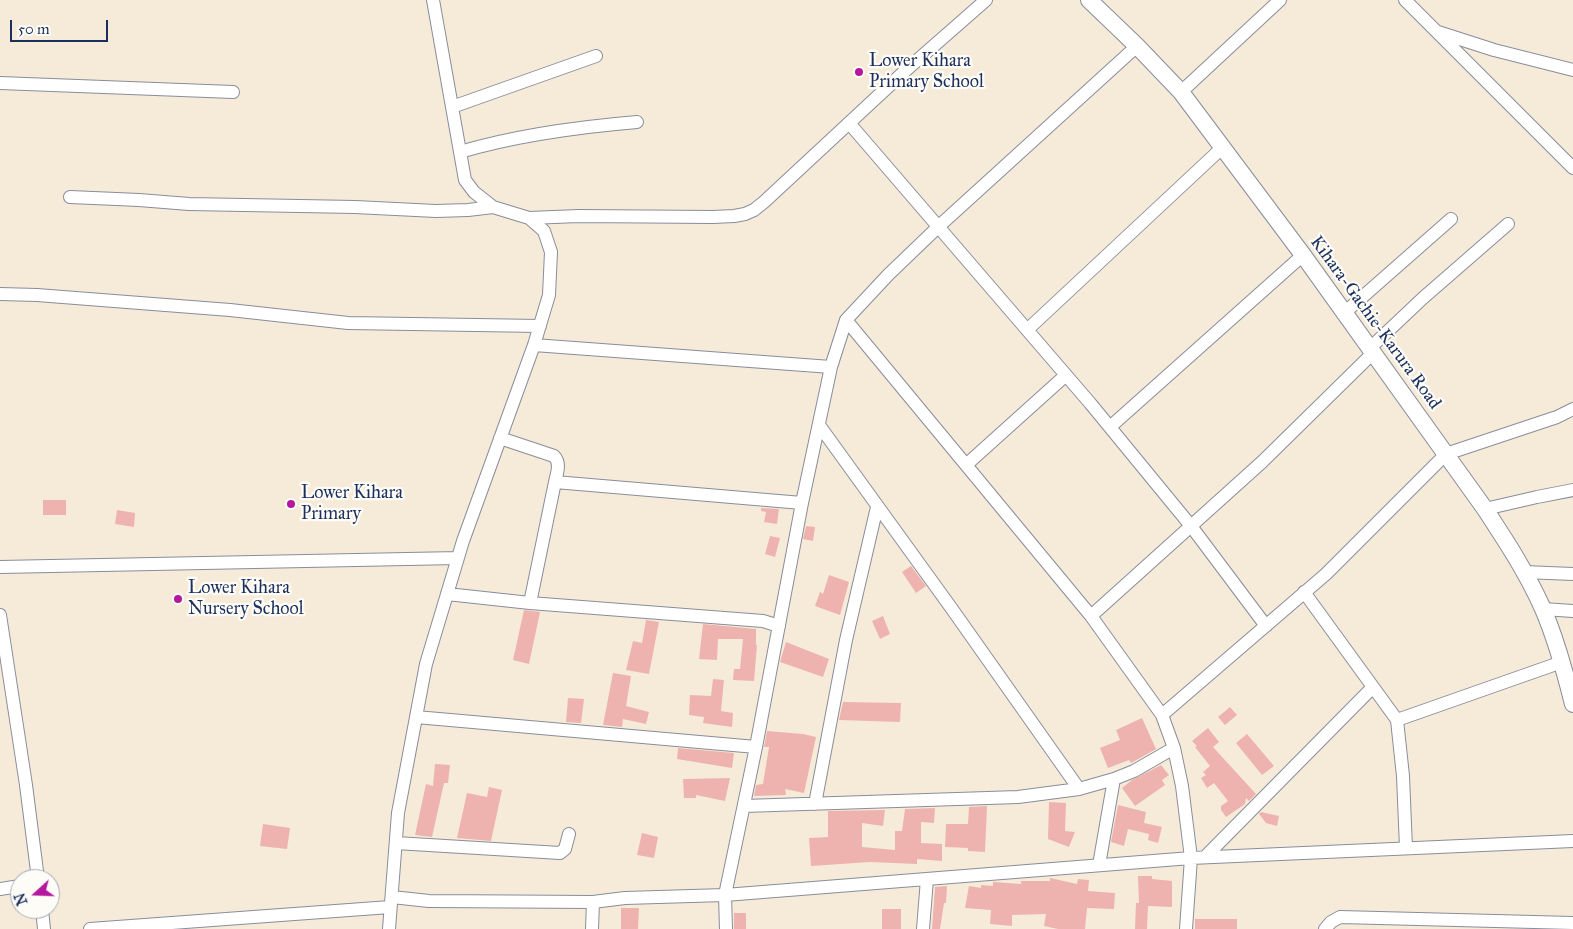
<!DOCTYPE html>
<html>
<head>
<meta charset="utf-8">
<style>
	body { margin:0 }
	#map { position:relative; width:1573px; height:929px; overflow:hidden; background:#f6ebd8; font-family:"IM FELL Great Primer",serif }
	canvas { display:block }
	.north { position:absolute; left:10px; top:869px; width:50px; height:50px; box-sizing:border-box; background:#fdfcf7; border:1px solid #a3aaba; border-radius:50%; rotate:250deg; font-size:14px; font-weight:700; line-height:20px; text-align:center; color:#1b2f5e }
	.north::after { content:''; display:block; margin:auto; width:18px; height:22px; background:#b5179e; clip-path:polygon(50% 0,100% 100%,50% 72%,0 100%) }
	.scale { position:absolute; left:10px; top:20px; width:98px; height:22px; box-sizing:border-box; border:2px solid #1b2f5e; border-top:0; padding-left:6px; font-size:15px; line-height:18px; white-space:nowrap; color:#1b2f5e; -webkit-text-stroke:4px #fdfcf7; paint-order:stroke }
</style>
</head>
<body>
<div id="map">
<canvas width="1573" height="929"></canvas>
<div class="north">N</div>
<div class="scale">50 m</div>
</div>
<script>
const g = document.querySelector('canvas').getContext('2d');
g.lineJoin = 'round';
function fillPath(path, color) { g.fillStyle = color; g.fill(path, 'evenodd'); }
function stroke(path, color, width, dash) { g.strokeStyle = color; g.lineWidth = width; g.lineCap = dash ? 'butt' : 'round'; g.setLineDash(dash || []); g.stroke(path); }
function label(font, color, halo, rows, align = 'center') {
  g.font = font + ' "IM FELL Great Primer",serif'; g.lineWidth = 4.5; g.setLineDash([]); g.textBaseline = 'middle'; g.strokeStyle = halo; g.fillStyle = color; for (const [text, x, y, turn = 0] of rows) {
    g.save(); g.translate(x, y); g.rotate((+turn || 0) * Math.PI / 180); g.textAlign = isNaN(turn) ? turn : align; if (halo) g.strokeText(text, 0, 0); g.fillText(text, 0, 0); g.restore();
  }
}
fillPath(new Path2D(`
	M43,500H66V515H43Z
	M761,508L779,509L777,524L764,522L766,512L761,511Z
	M117,510L135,513L134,527L115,524Z
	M806,526L815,527L813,541L803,539Z
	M770,536L780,538L775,557L765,554Z
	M911,566L926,586L916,593L902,572Z
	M829,575L849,582L840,615L815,606L820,592L823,594Z
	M524,610L540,612L529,664L513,660Z
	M883,616L890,634L880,639L872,621Z
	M646,620L659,622L649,674L626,670L633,641L642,643Z
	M703,624L756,629V645H757L754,681L733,680L734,669H740L743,639H718L717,660L699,659Z
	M786,642L829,659L823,677L780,662Z
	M613,673L631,676L626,706L649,712L646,724L623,719L622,727L603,725Z
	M713,679L724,680L721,711L733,713L732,727L703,723L704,717L689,715L690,695L711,696Z
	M568,698L584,699L581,723L566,722Z
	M843,702L901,703L900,722L839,720Z
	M1230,707L1237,715L1225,725L1218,717Z
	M1142,718L1156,749L1131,763L1129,760L1108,768L1100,748L1120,740L1116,730Z
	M1208,728L1219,742L1213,747L1256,794L1249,801L1246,798L1245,804L1226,817L1221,810V806L1228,801L1214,783L1207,788L1201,778L1206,775L1203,772L1210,766L1195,747L1197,746L1192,741Z
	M767,731L803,734L816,737L804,793L785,789L786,795L754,796L756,785L763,784L769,747H764Z
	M1247,734L1274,766L1262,775L1236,743Z
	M678,748L734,753L732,768L677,759Z
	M435,764L450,765L448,783H444L432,837L415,835L426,784L433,786Z
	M1161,765L1169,775L1162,780L1165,785L1135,806L1122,788L1132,780Z
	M730,778L725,801L696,795V798H684L683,779Z
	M489,787L502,790L491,841L457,838L467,793L487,797Z
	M1049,802L1066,803L1065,831L1075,832L1069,847L1048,839Z
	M1118,805L1146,812L1144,823L1162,827L1158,843L1148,840L1149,834L1128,829L1124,846L1111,842Z
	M987,806L985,852L968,851V848L945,847L946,824H968L969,807Z
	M935,808L934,823L921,822V843L942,844V861L917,859V864L870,862L811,866L809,838L828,837V811L885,810L883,826L862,823V847L895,850V831H902L905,809Z
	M1261,812L1279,816L1277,826L1266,823L1259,814Z
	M263,824L290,828L287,849L260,846Z
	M642,833L658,837L654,858L637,855Z
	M1138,876H1152V879L1172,881V907L1148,906L1147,929H1135L1136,903H1139Z
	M1050,878L1077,884L1078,879L1089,880L1088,891L1115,893L1114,909L1087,908L1085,929H1058L1044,926L1046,914L1012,915V926L990,924L991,910L965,908L969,886L981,888V885L993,886V882L1021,884V881H1050Z
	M947,886L946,903H944L940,929H932L935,887Z
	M621,908H639L638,929H621Z
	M882,909H901V929H882Z
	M734,913H746V929H734Z
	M1195,919H1237V929H1195Z`), '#eeb3af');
const minor = new Path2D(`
	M1405,0L1573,168
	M1438,32L1494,50L1573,70
	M0,83L233,92
	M1181,92L1280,0
	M452,107L596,56
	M849,123L1090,403L1191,526L1266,626
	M460,152C517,135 578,127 637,122
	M70,197L139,200L189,204L355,207L436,211L468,210L493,207
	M529,218L579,216L713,217L734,216L745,214L754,210L764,202L905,71L986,0
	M0,294L37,295L230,310L348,323L540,326
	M1343,314L1451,219
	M846,320L1091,616L1162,715L1174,748L1182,786L1191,858L1186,929
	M1027,330L1223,147
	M534,345L831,367
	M1369,349L1423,298L1508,224
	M819,425L952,609L1079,789L1114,779L1134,771L1174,748
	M1110,427L1303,255
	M500,438L554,456C561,463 557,473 555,482L530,603
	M966,465L1066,375
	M555,482L802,503
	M1485,509L1537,497L1573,490
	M0,567L458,558
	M1524,572L1573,574
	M1304,592L1397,720L1403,776L1406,848
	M447,594L530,603L763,621L779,626
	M1543,609L1573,611
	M0,615L26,785L38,879
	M1091,616L1262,462L1372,354
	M1162,715L1326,574L1446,454L1557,417L1573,409
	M416,717L756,747
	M1397,720L1562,662
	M815,804L846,640L877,507
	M744,806L1018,797L1079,789
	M396,843L560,853L565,849L569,834
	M1205,857L1373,687
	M1099,865L1114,779
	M0,889L20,886
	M392,897L429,901L593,902L625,898L725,895L1191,858L1573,841
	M42,909L44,929
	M90,929L390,907
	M389,929L398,813L426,664L463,541L534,345L549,295L551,252L544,231L529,218L493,207L474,192L465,180L433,0
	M592,929L593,902
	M726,929L725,895L756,747L802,503L831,367L846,320L888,275L938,227L1137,46
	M923,929L927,879
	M1325,929L1331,922L1340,917L1573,923`);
const tertiary = new Path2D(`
	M1089,0L1137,46L1181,92L1303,255L1485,509C1506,541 1527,573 1543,609C1556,639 1565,672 1573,704`);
stroke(minor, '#888d9b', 14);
stroke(tertiary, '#888d9b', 18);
stroke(minor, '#fff', 12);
stroke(tertiary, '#fff', 16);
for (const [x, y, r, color] of [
	[859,72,5,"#b5179e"],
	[291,504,5,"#b5179e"],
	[178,599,5,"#b5179e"]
]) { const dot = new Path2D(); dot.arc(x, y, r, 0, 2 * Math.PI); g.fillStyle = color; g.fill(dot); stroke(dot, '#fdfcf7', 2); }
label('18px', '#1b2f5e', '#fdfcf7', [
	["Lower Kihara",869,62],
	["Primary School",869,83],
	["Lower Kihara",301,494],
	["Primary",301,515],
	["Lower Kihara",188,589],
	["Nursery School",188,610]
], 'left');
label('18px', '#1b2f5e', '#fdfcf7', [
	["Kihara-Gachie-Karura Road",1375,323,54]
]);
</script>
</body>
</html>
